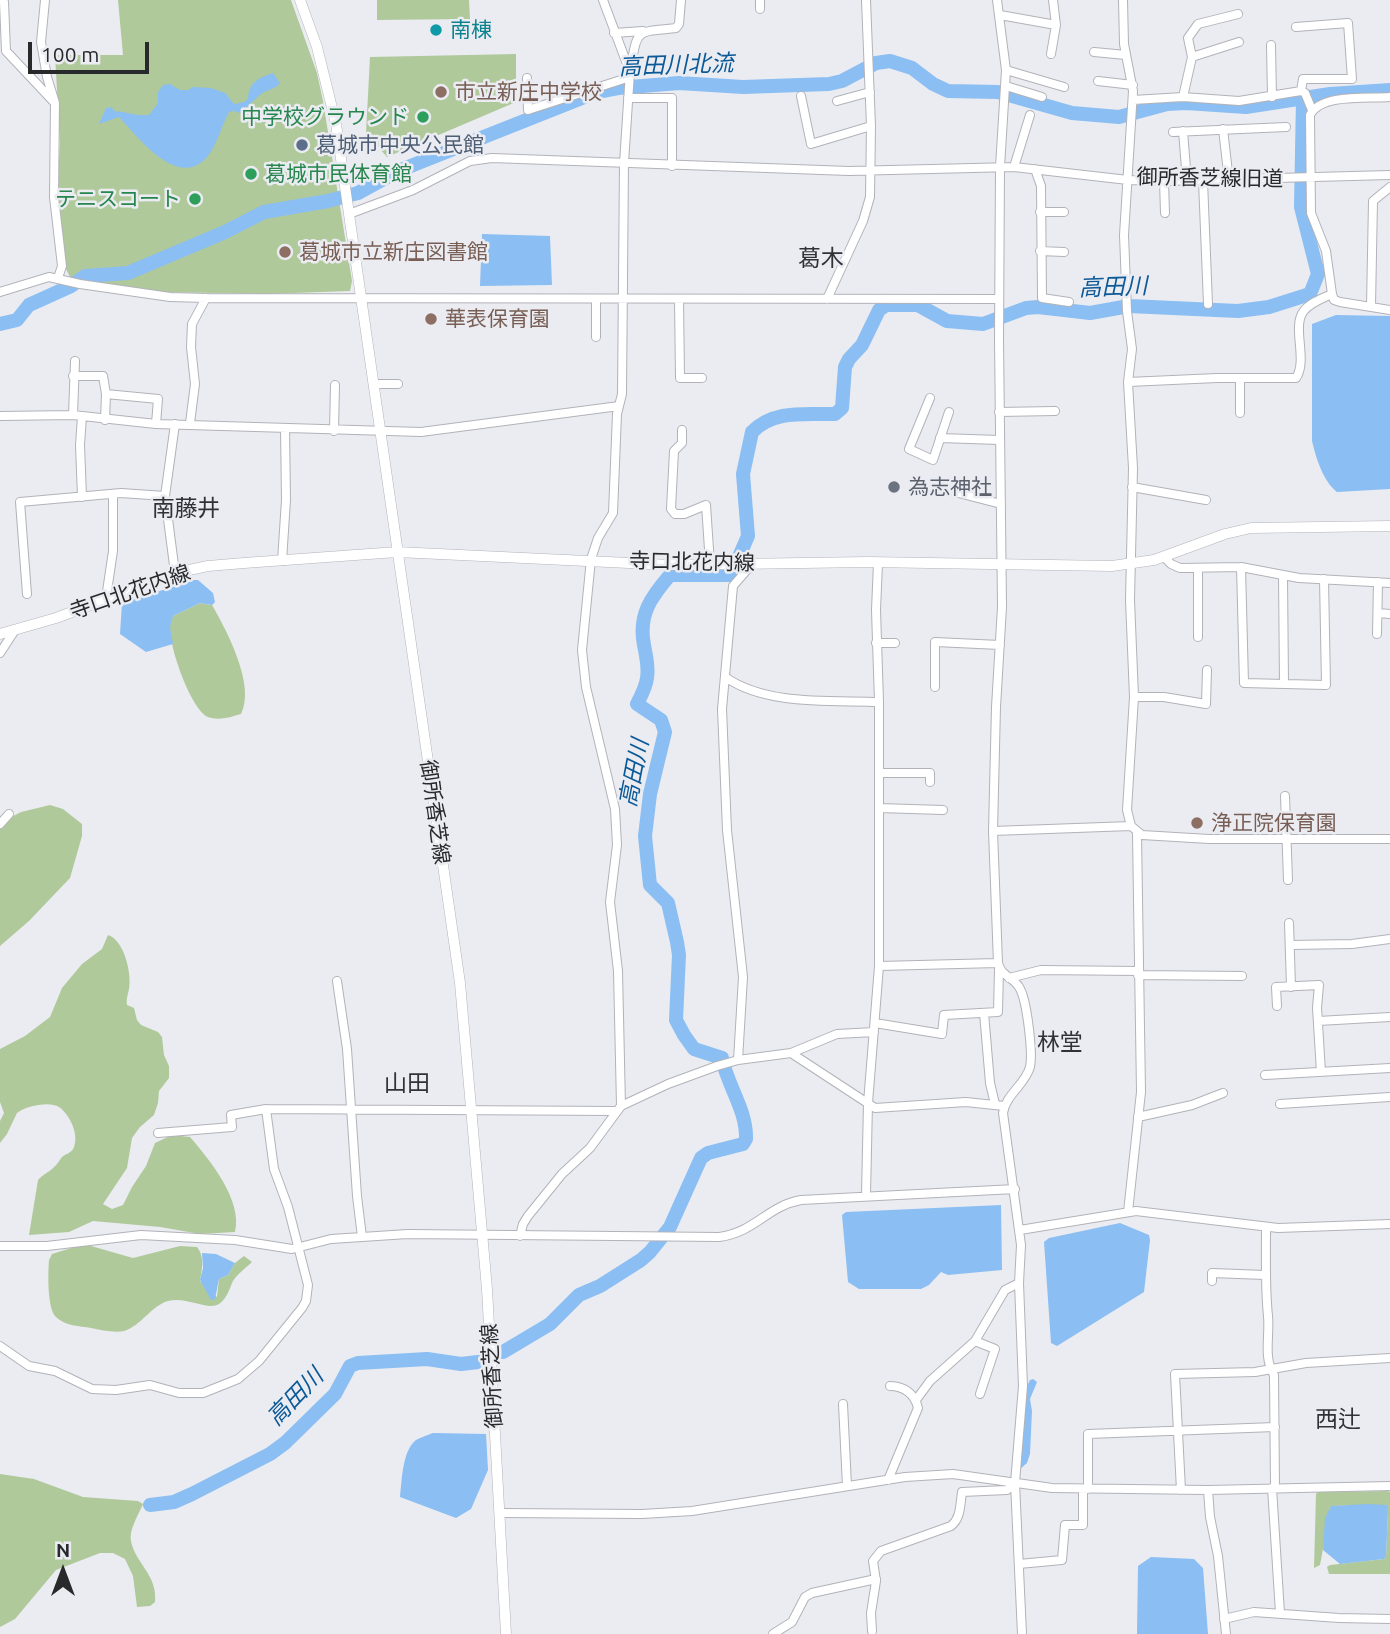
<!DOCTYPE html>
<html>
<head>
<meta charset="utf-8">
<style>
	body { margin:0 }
	#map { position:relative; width:1390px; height:1634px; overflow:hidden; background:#eaecf2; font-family:Ubuntu,sans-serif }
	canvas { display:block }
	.north { position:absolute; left:28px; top:1536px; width:70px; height:70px; -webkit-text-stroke:5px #eaecf2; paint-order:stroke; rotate:0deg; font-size:19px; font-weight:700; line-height:28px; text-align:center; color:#28292b }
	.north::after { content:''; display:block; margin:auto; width:24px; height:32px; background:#28292b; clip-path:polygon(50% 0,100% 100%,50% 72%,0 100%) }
	.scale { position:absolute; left:28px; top:42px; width:121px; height:32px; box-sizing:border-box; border:4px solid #28292b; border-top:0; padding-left:9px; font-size:21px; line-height:24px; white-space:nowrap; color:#28292b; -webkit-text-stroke:5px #eaecf2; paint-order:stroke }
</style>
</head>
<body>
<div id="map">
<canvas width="1390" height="1634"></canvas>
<div class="north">N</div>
<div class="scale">100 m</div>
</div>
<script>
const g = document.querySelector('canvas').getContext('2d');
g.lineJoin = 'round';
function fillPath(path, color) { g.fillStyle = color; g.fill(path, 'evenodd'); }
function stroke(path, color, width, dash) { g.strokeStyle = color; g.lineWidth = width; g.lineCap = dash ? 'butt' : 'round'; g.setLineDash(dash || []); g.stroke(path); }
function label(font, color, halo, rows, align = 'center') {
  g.font = font + ' Ubuntu,"Noto Sans JP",sans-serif'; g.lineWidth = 5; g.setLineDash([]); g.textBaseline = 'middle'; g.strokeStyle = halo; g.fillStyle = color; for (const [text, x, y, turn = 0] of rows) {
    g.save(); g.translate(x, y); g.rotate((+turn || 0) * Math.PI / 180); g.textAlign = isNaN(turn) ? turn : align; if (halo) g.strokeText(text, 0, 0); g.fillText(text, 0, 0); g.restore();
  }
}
fillPath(new Path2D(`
	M118,0H291L317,73L323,101L352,281L350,291L265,294L163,292L69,281L70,277L64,265L57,195L60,142L55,55H123Z
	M377,0H469L470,19L377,20Z
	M516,54V102L387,157L366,133L370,57Z
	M200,603L212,605C227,631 256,686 241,714C231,717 219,721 208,717C191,710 168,644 170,626C170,623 172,619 173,616Z
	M50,805L63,809L82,824V836L70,878L29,921L0,946V823L21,812Z
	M108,935C124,940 132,973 129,989C128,995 126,998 127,1005L134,1008L137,1020L141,1025L158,1032L162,1037L164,1055L169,1066V1078L159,1091L158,1103L154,1115L140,1127L132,1138L127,1168L103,1204L112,1209L123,1205L132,1187L146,1166L155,1143L172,1135L190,1137C209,1159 243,1200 235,1232L200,1234L160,1227L93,1221L69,1232L29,1235L38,1180C43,1174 50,1172 55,1166C56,1166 61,1158 62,1157C67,1153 72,1153 74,1147C79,1134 70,1115 59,1107C49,1101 26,1106 17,1113L7,1134L0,1143V1121L4,1113L0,1102V1049L25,1036L50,1017L62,988L82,964L102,949Z
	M84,1244L133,1258L180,1246L197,1247C205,1257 202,1269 200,1281L217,1297L219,1279L228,1275L235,1263L244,1256L252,1262C246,1268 237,1274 233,1281C229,1290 227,1298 219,1304C207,1311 187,1296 168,1301C151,1306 141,1326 124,1331C114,1333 101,1330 91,1328C80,1326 65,1326 56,1317C47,1309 48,1272 49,1260L52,1254Z
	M0,1474L34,1479L83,1497L138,1501L143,1504C139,1514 129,1529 131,1541C135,1563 158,1575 155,1602L150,1606L137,1607L133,1576L125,1559L113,1553H100L56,1570L15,1619L0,1627Z
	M1388,1491L1390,1492V1574H1329L1327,1567L1330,1565L1384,1559L1386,1557L1388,1511L1386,1505L1331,1506L1320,1565L1314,1568L1316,1494L1318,1492Z`), '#b0c99b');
fillPath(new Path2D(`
	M273,73L280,83L276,87L262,93L240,113L234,111L229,112C222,125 216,147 207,157C178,191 137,136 119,117L99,124L106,108L112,107L114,111C129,112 133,116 149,115L158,103V92L163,85L170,84L180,90H188L193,87L211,88L225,93L234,104L244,102L248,99C249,82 258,78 273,73Z
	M482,234L550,236L552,285L480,286Z
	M1336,315L1390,316V489L1337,492C1323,481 1316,458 1312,441V324Z
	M194,580H198L213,593L215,602L212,605L200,603L173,616L170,627L173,644L146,652L120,634L122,603Z
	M1001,1205L1002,1270L948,1275L941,1272L929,1285L921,1289H859L848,1282L842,1215L846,1212Z
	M1120,1223L1149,1235L1150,1240L1144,1292L1057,1346L1051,1343L1044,1242L1049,1238Z
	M202,1253L216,1254L235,1263L228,1275L219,1279L215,1299L211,1300L200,1280L203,1268Z
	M1033,1379L1037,1382L1030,1399L1032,1411L1030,1454L1027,1463L1019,1470L1026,1388L1030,1380Z
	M433,1433L486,1434L488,1470L471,1509L456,1518L400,1497C402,1481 402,1451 416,1440C421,1437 428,1435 433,1433Z
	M1368,1504L1387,1505L1388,1511L1386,1557L1384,1559L1340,1564L1323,1550L1325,1518L1331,1506Z
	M1151,1557L1194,1559L1203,1568L1208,1634H1137L1138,1566Z`), '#8bbef2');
stroke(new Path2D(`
	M0,324L17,320L29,305L71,286L85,276L128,273L225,232L264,212L328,201L358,193L398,171L597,92L618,88L679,83L743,87L829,84L842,81L876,63L890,61L912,68L933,84L948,91L998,92L1072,113L1119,117L1167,104L1186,103L1246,107L1330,94L1390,90
	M503,1352L550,1324L579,1295L600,1286L641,1260L650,1252L670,1227L701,1158L708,1153L743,1144L746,1139C747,1110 727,1085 722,1058L694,1049L684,1035L676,1020L679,955L677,942L668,903L650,885L645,836L650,794L665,732L661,720L637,704C641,696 646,687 647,678C649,667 646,656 644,645C638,615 651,597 670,575H731L748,536L743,474L752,432C775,409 806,415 835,414L842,408L845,367L849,359L862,345L879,310L886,305H918L947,321L983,324L1026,308L1038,307L1090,313L1129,306L1238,311L1269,307L1310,294L1318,274L1301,207L1303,99
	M150,1505L174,1502L192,1494L270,1454L285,1443L335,1394L350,1366L358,1363L427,1359L461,1364L478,1362`), '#8bbef2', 14);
const minor = new Path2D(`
	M1,0L4,2L6,51L53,101
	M45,0L41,42L47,77L55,103L54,197L62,266L58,278
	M603,0L630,72L624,163L622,394L617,414L613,513L598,538L591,559L582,650L586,687L615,809L617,845L610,902L618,971L621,1106
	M760,0V9
	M997,0L1006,70L1000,167L999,340L1002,607L996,707L993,831L998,963C1001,976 1013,977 1019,987C1027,999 1033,1053 1030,1067C1025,1085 1006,1094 1003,1113L1021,1245L1019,1283L1023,1386L1015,1483L1022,1634
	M1053,0L1056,25
	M1123,0L1124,44L1133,91L1124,235L1127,311L1132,349L1128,382L1133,468L1130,600L1134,697L1127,810L1131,826L1142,835L1209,839H1390
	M1000,15L1056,25L1051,54
	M1296,27L1348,23L1352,79H1303L1301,91
	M614,33L643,31
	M1271,45L1272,97
	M1094,52L1126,55
	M1192,57L1239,42
	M1006,70L1064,87
	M630,71C638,30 633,32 676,28L679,24L681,0
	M527,78L528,110L630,77
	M1098,81L1133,85
	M1006,86L1042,97
	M801,96L811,144L871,126
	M1183,97L1192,57L1188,38L1198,24L1238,14
	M628,98H672V166
	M1133,100L1183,97L1239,101L1301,91L1305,93L1312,110
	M837,101L870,92
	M1223,129L1229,181
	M1183,131L1187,181
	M1173,132L1286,127
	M1014,167L1030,115
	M1035,169L1041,186L1042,298L1069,302
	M1164,181L1165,213
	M1203,181L1208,304
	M1040,212H1064
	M349,214L413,190L470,161L492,158L849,171L1014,167L1128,180L1164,181L1390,175
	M1040,251L1064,252
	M0,292L49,277L80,284L170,297L206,298L999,299
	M1332,294L1326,251L1311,213L1310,115C1321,93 1369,99 1390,97
	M1332,294L1334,300L1340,302L1390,310
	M679,299L680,378H702
	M827,299L863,221L870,197L871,126L866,0
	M1371,306L1373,201L1390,187
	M596,337V299
	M73,376H103L106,394L105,420
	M1240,378V413
	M1128,382L1217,378H1296C1308,360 1292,328 1303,312C1309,303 1323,298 1332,294
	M373,384H398
	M106,394L158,399L156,424
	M930,398L909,449L933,460L949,412
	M999,412L1055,411
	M73,415L75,361
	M0,416L73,415L156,424L421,432L619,406
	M82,416L80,445L82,497
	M190,423L195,384L191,347L192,324L206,298
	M682,430V443L674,451L671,509L675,514H684L706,505L710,564
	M334,431L335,385
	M940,438L999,440
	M1132,487L1206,500
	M943,489L1001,504
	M1164,557L1171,564L1180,568L1241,567L1299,578L1390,583
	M282,561L286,500L285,428
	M1241,567L1244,683L1326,685L1324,579
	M1198,568V637
	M175,573L165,496L175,424
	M1283,575L1284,684
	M27,594L20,502L121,493L165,496
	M106,598L113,551V494
	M1378,613L1390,614
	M1377,634L1378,582
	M876,643H895
	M0,653L15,630
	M725,677C767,706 830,700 879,702
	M935,687V642L1000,645
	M1134,697H1164L1206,704L1207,670
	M879,773H930V782
	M1285,796L1288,880
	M879,808L943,810
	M0,824L9,814
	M993,831L1131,826
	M1289,923L1291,987
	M1290,945L1352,944L1390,939
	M879,966L998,963
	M1138,975L1242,976
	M1009,978L1041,970L1138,971
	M337,981L347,1049L357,1196L362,1237
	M1277,1006L1276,987L1319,985L1317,1008L1321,1072
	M984,1013L990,1083L995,1104
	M1318,1021L1390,1017
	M875,1023L942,1034L944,1015L998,1012L999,969
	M791,1053L875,1108L966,1102L1004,1106
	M738,1060L743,977L727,830L722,709L733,586L753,563
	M1265,1075L1390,1068
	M1280,1104L1390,1097
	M1138,1117L1192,1105L1223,1093
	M158,1133L232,1127L231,1115L266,1109L616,1111
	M866,1195L868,1103L879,966V702L876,610L878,563
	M1128,1212L1141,1092L1137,834
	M1266,1228C1266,1258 1265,1287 1268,1316C1270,1337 1263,1357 1274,1375L1275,1488
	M1020,1230L1136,1211L1278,1228L1390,1224
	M520,1236L523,1224L528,1216L562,1174L590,1148L621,1106L668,1084L717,1066L738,1060L791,1053L837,1034L874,1032
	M0,1246H47L141,1235L235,1240L292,1249L331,1239L408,1234L719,1237C756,1232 767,1206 801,1200L1015,1189
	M1212,1281V1273L1265,1275
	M975,1341L995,1349L980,1394
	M0,1346L29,1366L55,1371L92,1389L116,1390L150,1385L179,1393H203L238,1379L259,1361L302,1308L306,1301L308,1285L288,1207L274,1169L266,1109
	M916,1400L930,1381L975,1341L1005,1290L1019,1283
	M843,1404L847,1486
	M888,1480L918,1408C915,1394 904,1386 890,1386
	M1272,1488L1280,1613
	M1088,1489V1434L1275,1427
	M1181,1490L1175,1374L1255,1372L1306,1363L1390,1358
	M1208,1490L1210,1517L1218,1556L1226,1634
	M500,1513L642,1514L692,1511L905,1477L953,1474L1052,1488L1208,1490L1390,1486
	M1019,1564L1062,1560L1065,1525H1083V1489
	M1224,1619L1254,1612L1339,1618L1390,1619
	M872,1631L871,1613L876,1581L873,1561L881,1551L951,1526C961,1518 960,1505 962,1492L1007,1490L1015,1483
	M773,1634L792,1622L805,1597L812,1593L876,1579`);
const major = new Path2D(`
	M300,0L317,47L336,124L460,983L487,1289L506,1634
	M0,634L56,618L175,573L208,566L244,563L397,552L671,565L868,562L1112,566L1154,560L1225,534L1251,528L1390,526`);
stroke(minor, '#b2b3b9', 10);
stroke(major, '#b2b3b9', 11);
stroke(minor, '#fff', 8);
stroke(major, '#fff', 10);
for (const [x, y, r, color] of [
	[436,30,7,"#0f9aa8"],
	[441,92,7,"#8d6e63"],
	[423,117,7,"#2e9e5b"],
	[302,145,7,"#5c6f8a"],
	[251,174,7,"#2e9e5b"],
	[195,199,7,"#2e9e5b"],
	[285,252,7,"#8d6e63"],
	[431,319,7,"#8d6e63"],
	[894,487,7,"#6b7280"],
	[1197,823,7,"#8d6e63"]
]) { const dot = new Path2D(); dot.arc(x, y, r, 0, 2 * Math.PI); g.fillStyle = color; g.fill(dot); stroke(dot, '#eaecf2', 2.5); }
label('21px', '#0d838f', '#eaecf2', [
	["南棟",450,30]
], 'left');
label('21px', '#785e54', '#eaecf2', [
	["市立新庄中学校",455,92],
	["葛城市立新庄図書館",299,252],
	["華表保育園",445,319],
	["浄正院保育園",1211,823]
], 'left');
label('21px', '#27864d', '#eaecf2', [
	["中学校グラウンド",409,117],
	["葛城市民体育館",265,174,"left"],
	["テニスコート",181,199]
], 'right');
label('21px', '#4e5e75', '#eaecf2', [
	["葛城市中央公民館",316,145]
], 'left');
label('21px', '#28292b', '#eaecf2', [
	["御所香芝線旧道",1210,178,1],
	["寺口北花内線",692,562,1],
	["寺口北花内線",130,592,-19],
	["御所香芝線",435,812,82],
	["御所香芝線",492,1376,-93]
]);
label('21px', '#5b616d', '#eaecf2', [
	["為志神社",908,487]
], 'left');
label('italic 23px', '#0c5997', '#eaecf2', [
	["高田川北流",676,65,-2],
	["高田川",1113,287,-2],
	["高田川",634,773,-79],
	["高田川",295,1397,-46]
]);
label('23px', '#303236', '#eaecf2', [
	["葛木",821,258],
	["南藤井",186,508],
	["林堂",1060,1042],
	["山田",407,1083],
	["西辻",1338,1419]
]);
</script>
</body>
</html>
